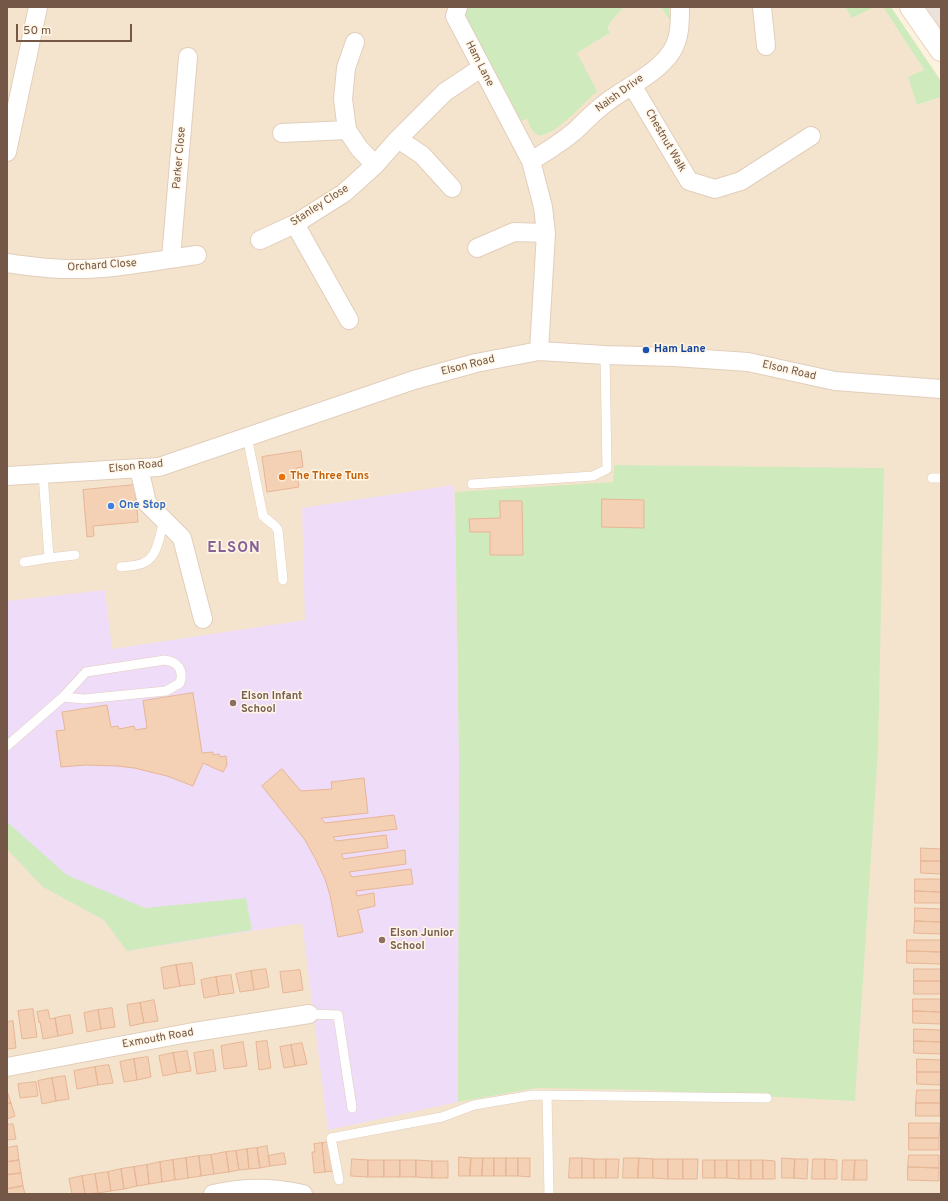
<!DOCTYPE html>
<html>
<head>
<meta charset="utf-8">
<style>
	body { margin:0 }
	#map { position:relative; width:948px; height:1201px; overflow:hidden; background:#fdf2df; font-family:Overpass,sans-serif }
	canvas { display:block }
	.frame { position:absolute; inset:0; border:8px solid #745746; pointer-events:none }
	.scale { position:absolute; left:16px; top:24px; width:116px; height:18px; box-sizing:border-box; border:2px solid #745746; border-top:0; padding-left:5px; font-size:12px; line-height:14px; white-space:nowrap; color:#745746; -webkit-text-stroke:3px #fff6e6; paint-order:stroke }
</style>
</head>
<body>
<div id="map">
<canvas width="948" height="1201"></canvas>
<div class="frame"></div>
<div class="scale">50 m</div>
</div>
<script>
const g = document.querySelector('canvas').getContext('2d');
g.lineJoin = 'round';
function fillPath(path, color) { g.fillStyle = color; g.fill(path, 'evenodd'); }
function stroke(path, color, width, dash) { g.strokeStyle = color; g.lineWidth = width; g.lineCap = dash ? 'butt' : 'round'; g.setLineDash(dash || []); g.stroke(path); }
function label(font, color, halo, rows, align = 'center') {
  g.font = font + ' Overpass,sans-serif'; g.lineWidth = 3; g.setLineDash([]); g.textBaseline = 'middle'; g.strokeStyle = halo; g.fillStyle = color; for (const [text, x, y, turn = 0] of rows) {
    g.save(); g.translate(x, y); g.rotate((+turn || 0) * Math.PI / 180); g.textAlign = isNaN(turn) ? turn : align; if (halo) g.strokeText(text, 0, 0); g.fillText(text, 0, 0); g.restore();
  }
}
fillPath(new Path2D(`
	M7,7H466L518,122L527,119L534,132L538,135H542L550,133L577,53L610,33L608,27L609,24L624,7H661L670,22L669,7H845L852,18L875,7H883L924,70L918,105L941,97V1194H7Z`), '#f5e4cd');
fillPath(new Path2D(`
	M923,7H941V32Z`), '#ebe3db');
fillPath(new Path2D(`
	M454,485L459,757L458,1102L328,1130L302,923L127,951L104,920L43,887L7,849V601L105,590L112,649L305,620L302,508Z`), '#efdcf9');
fillPath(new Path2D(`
	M466,7H624L609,24L608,28L610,33L577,53L597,91C587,100 551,140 538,135C532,133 529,124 527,119L518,122L471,29L466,16Z
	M661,7H669L671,23Z
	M845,7H875L852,18Z
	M883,7H891L941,81V97L917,105L908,77L924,70Z
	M614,465L884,468L878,751L855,1101L642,1090L536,1088L458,1102L459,757L455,492L613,482Z
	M7,822L67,875L145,908L246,898L252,930L127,951L104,920L43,887L7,849Z`), '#cfebbd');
const building = new Path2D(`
	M301,451L303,467L296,468L299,487L267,492L262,457Z
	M135,485L138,522L93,526L94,536L87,537L83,490Z
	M602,499L644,500V528L602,527Z
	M500,501H522L523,555H490V532H470L469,519L500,518Z
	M193,693L202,753L213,752V755L219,754L220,757L226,756L227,765L223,772L203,763L193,786L167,776L134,768L117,766L86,765L61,767L56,731L65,730L62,712L107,705L111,727L118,726L119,729L134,726L135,730L147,728L143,701Z
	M282,769L301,791L332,789L331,782L364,778L368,813L321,818L325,823L394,815L397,829L333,837L336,841L386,835L388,848L342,854L343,859L405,850L406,864L349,872L352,877L411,869L413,884L356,891L357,896L374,893L375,906L358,910L363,932L338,937L330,895L325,879L316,860L305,840L262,786Z
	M921,848L941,849V861H921Z
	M921,861H941V874L921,873Z
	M915,879H941V892L915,891Z
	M915,891L941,892V903H915Z
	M915,908L941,909V922L915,921Z
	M915,921L941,922V934L914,933Z
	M907,940H941V952L907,951Z
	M907,951L941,952V964L907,963Z
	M192,963L195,984L180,986L176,965Z
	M176,965L180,986L164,989L161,968Z
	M266,969L269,987L254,990L251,971Z
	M914,969H941V981H914Z
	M300,970L303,990L283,993L280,972Z
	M251,971L254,990L240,992L236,974Z
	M231,975L234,993L219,995L216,977Z
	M216,977L219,995L204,998L201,980Z
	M914,981H941V994H914Z
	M913,999H941V1012L913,1011Z
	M154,1000L158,1021L144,1023L140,1003Z
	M140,1003L144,1023L130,1026L127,1005Z
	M112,1008L115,1027L101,1029L98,1010Z
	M33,1009L37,1037L22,1039L18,1011Z
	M48,1010L50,1019L55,1018L58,1036L43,1039L40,1022L39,1023L37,1012Z
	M98,1010L101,1029L87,1032L84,1013Z
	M913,1011L941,1012V1024L913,1023Z
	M70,1015L73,1033L58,1036L55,1018Z
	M13,1021L16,1048L7,1049V1022Z
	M914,1029L941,1030V1042L914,1041Z
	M267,1041L271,1068L259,1070L256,1042Z
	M914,1041L941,1042V1054L914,1053Z
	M243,1042L247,1066L224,1069L221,1046Z
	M302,1043L307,1064L295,1066L291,1045Z
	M291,1045L295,1066L284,1068L280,1047Z
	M213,1050L216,1071L197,1074L194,1053Z
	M187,1051L191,1071L177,1073L173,1053Z
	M173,1053L177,1073L163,1076L159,1056Z
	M148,1057L151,1077L137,1080L134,1059Z
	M134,1059L137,1080L124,1082L120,1062Z
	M917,1059L941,1060V1072H917Z
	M109,1065L113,1083L98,1085L95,1067Z
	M95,1067L98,1085L77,1089L74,1071Z
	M917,1072H941L940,1085L917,1084Z
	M65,1076L69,1099L56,1101L52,1078Z
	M52,1078L56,1101L42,1104L38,1081Z
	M36,1082L38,1096L20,1098L18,1084Z
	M917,1090H940V1103H916Z
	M7,1091L11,1103L7,1104Z
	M11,1103L15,1116L7,1119V1104Z
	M916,1103H940V1116H916Z
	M909,1123H940L939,1138H909Z
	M13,1124L16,1139L7,1140V1125Z
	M909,1138H939V1150H909Z
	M329,1142L335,1171L325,1172L322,1143Z
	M322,1143L325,1172L314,1173L312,1152H315L314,1144Z
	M17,1146L19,1160L7,1162V1148Z
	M267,1146L270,1166L260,1168L257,1148Z
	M257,1148L260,1168L249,1169L247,1149Z
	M247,1149L249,1169L239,1170L236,1151Z
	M236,1151L239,1170L229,1172L226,1152Z
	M226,1152L229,1172L214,1174L211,1155Z
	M284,1153L286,1164L270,1166L268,1156Z
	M211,1155L214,1174L201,1176L199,1156Z
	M909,1155H939V1168L908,1167Z
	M199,1156L201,1176L188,1178L186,1158Z
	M459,1157L471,1158L470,1176H459Z
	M186,1158L188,1178L175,1180L173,1160Z
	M471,1158H483L482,1176H470Z
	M483,1158H494V1176H482Z
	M494,1158H506V1176H494Z
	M506,1158H518V1176H506Z
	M518,1158H530V1177L518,1176Z
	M570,1158H582V1178H569Z
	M582,1158L594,1159V1178H582Z
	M624,1158H639L638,1178H623Z
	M639,1158L653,1159V1178H638Z
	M782,1158L795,1159L794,1178H782Z
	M352,1159L368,1160V1177L351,1176Z
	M594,1159H606V1178H594Z
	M606,1159H619L618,1178H606Z
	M653,1159H668V1179L653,1178Z
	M668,1159H683V1179H668Z
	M683,1159H698L697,1179H683Z
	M795,1159H808L807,1179L794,1178Z
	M813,1159H825V1179H812Z
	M825,1159L837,1160V1179H825Z
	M19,1160L21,1173L7,1175V1162Z
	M173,1160L175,1180L162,1182L160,1162Z
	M368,1160H384V1177H368Z
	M384,1160H400V1177H384Z
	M400,1160H416V1177H400Z
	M416,1160L432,1161V1178L416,1177Z
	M703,1160H715V1178H703Z
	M715,1160H727V1178H715Z
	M727,1160H739V1179L727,1178Z
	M739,1160H751V1179H739Z
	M751,1160H763V1179H751Z
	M763,1160L775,1161V1179H763Z
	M843,1160H855L854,1180H842Z
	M855,1160H867V1180H854Z
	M432,1161H448V1178H432Z
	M160,1162L162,1182L149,1184L147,1165Z
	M147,1165L149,1184L137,1186L134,1167Z
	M134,1167L137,1186L124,1189L121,1169Z
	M908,1167L939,1168V1181L908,1180Z
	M121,1169L124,1189L111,1191L108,1172Z
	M108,1172L111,1191L98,1193L95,1174Z
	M21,1173L23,1186L7,1189V1175Z
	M95,1174L98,1193L85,1194L82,1176Z
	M82,1176L85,1194H72L69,1179Z
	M23,1186L25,1194H7V1189Z`);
fillPath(building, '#f4d0b5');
stroke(building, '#e7b695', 1);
const lane = new Path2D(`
	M247,436L263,516L275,526L278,530L283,580
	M43,474L49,558L75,555
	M932,478H941
	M472,484L593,476L607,469L605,355
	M24,562L49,558
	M121,567C128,566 139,566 145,562C158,556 160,533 164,520
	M7,746L63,697L86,672L165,660C178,662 184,670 180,683L166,691L84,699L63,697
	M309,1014L338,1015L352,1108
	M547,1095L549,1194
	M339,1180L331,1138L442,1117L474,1105L533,1095L767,1098`);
const street = new Path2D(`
	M458,7L455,16L531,161L543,207L546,233L539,351
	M762,7L766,46
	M355,42L346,68L343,99L347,130L359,148L375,165
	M632,85L689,181L715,189L741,181L811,136
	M282,133L347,130
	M398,139L422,155L452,188
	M7,152L38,7
	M531,161C546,152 562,142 576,130C586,120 596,110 607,102C628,86 657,74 672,51C680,38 680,22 680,7
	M295,224L349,320
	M260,240L295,224L344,193L375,165L398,139L445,92L481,68
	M477,248L514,232L546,233
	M171,258L188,57
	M7,263C27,266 48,269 68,269C111,270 154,261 197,255
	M139,468L147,503L182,538L203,619
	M7,476L159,467L414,380L476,363L539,351L605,355L674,357L748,362L835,381L941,389
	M7,1067L188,1033L309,1014
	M213,1194C247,1187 269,1187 303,1194`);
const secondary = new Path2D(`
	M911,7L941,50`);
stroke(lane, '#e1cebb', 10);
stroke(street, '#e1cebb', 20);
stroke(secondary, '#e9d1ba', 24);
stroke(lane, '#fff', 9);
stroke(street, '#fff', 18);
stroke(secondary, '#fff', 22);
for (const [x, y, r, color] of [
	[646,350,4,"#1a4fb4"],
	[282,477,4,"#e8710a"],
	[111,506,4,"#3f7fe0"],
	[233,703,4,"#8d6e63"],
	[382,940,4,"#8d6e63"]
]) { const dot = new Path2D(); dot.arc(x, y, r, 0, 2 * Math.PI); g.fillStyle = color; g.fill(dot); stroke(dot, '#fff6e6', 1.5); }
label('11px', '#745746', '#fff6e6', [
	["Ham Lane",479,64,63],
	["Naish Drive",620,94,-36],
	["Chestnut Walk",665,141,60],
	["Parker Close",180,158,-85],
	["Stanley Close",320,206,-33],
	["Orchard Close",102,266,-4],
	["Elson Road",468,366,-14],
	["Elson Road",789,371,13],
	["Elson Road",136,467,-6],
	["Exmouth Road",158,1039,-10]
]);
label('bold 11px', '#164399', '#fff6e6', [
	["Ham Lane",654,350]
], 'left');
label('bold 11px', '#c56008', '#fff6e6', [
	["The Three Tuns",290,477]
], 'left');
label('bold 11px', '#366cbe', '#fff6e6', [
	["One Stop",119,506]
], 'left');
label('bold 11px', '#785e54', '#fff6e6', [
	["Elson Infant",241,697],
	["School",241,710],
	["Elson Junior",390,934],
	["School",390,947]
], 'left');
g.letterSpacing = '1px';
label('bold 15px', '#876198', '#fff6e6', [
	["ELSON",234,549]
]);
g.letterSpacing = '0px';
</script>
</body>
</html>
